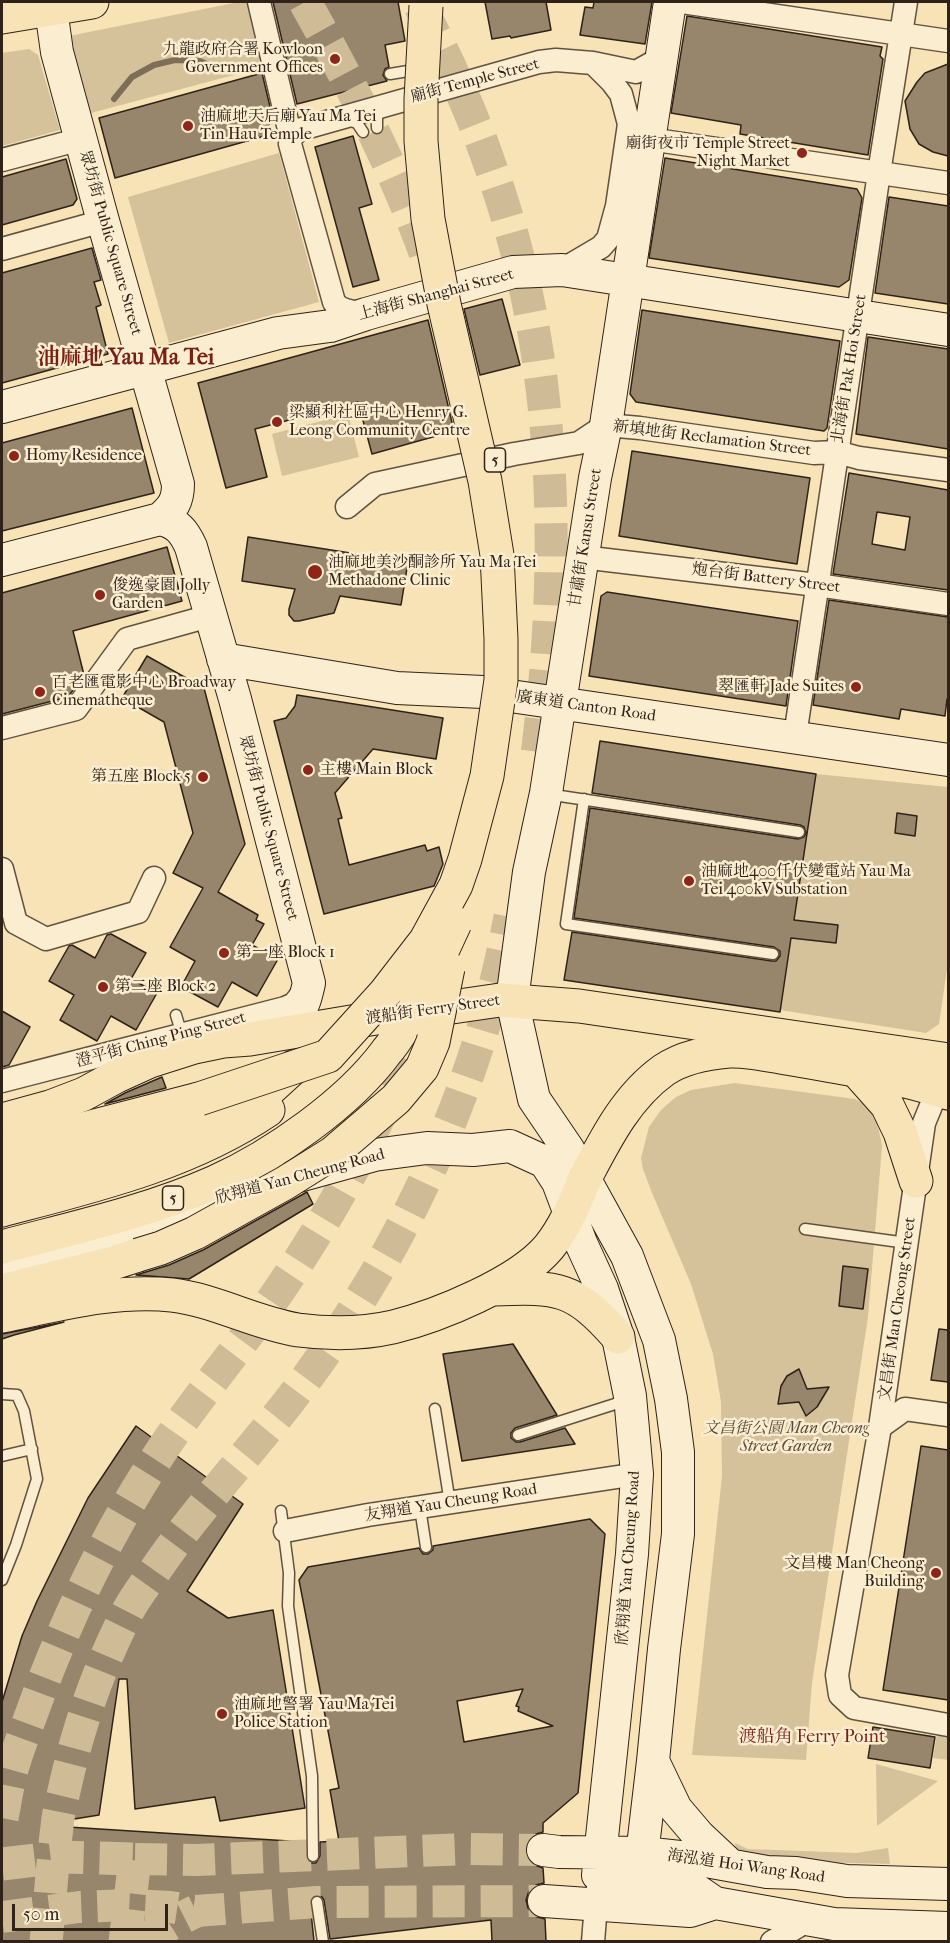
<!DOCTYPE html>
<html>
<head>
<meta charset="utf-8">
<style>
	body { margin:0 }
	#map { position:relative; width:950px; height:1943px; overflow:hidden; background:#f7e3b6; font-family:"IM FELL French Canon",serif }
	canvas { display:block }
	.frame { position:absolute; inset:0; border:3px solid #2f2219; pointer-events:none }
	.scale { position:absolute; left:12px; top:1904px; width:156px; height:27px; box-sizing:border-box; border:3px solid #2f2219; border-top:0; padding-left:8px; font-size:18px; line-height:21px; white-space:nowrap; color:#2f2219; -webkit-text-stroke:4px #faedd0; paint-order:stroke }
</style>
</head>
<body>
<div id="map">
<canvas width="950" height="1943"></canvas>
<div class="frame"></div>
<div class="scale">50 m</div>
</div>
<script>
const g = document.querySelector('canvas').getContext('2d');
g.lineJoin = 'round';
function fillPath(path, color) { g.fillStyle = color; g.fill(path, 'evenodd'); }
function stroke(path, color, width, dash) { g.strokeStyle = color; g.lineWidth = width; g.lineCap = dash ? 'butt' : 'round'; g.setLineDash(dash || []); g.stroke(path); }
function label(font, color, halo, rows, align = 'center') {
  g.font = font + ' "IM FELL French Canon","Noto Serif TC",serif'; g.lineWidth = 5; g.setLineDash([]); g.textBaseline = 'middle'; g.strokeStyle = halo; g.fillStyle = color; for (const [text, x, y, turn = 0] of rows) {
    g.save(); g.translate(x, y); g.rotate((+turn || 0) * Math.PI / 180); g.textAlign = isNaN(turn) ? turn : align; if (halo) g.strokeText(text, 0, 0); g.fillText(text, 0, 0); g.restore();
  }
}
fillPath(new Path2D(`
	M239,2H249L264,67L91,113L69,36Z
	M29,49L38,55L60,130L2,146V53Z
	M279,153L319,302L169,343L128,197Z
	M348,414L359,457L282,476L272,434Z
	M816,774L948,787V962L939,1024L926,1033L780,1010Z
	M735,1083L855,1099C874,1108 879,1126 882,1146L868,1317L812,1683L806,1760L692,1755L722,1476L721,1402L713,1354L691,1284L652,1193L643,1169L641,1158L649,1127L661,1110L676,1097L691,1090Z
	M938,1727L948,1729V1760L933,1758Z
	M876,1764L938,1781L877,1826Z
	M735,1843L748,1849L856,1853L888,1848L890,1864L778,1861L736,1852Z`), '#d5c29b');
stroke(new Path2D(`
	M114,99L132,77L154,65L175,60L200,61L222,71`), '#7e6e57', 6);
const building = new Path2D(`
	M273,2H398L405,41L385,45L389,67L385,69L383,75L387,81L297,104Z
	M485,2H546L551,30L511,38L510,36L492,39Z
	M594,2H652L645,44L580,35L585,7L593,8Z
	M687,16L882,47L880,56L883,59L868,155L740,134L741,125L671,113Z
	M948,64V156L933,152L919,144L910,129L905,101L917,82L925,73Z
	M262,73L271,111L266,112L272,134L115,178L99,118Z
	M353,136L372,204L359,208L379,280L353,287L315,147Z
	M665,158L857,189L862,198L849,280L839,287L649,258Z
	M66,159L77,199L73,205L2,225V177Z
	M889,197L948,206V304L875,293Z
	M92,248L101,280L94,282L101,305L96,307L108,354L2,383V273Z
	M502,299L520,365L480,375L464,309Z
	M642,310L840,341L827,428L824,431L636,402L630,394Z
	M428,320L454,431L372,454L358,402L255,429L267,477L226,488L198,383Z
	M868,337L948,349V449L856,434Z
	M132,408L154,493L2,531V443Z
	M632,451L810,478L797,564L619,536Z
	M849,473L948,490V590L833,574ZM877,512L910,517L905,550L872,544Z
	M248,537L408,562L401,605L340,596L334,613L299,621H294L289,615V609L295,589L242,581Z
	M167,547L182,601L73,631L84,675L68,697L2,714V593Z
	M607,592L798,621L786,706L589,676L601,596Z
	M829,600L948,617V700L947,699L945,716L901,709L899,719L813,705Z
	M147,656L204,688L245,844L218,892L258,915L256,920L264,924L252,945L278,959L257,996L232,982L218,1007L181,987L195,961L170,947L203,888L173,873L193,833L164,722L122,698Z
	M297,695L443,718L436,759L373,749L335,793L342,818L338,819L349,865L425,845L427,851L439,847L443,864L434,886L324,914L274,721L286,718L295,706Z
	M600,741L816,774L794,920L838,925L836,943L791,938L780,1012L564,980L572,932L772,961H776L780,956V951L774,947L574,918L590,808L798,839L804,837L806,833L804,827L800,825L592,793Z
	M897,813L917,816L915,836L895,833Z
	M111,934L146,953L131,979L157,993L136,1030L111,1016L97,1041L60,1020L74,995L49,981L69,946L72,945L95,958L107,935Z
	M2,1011L30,1027L9,1065L2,1067Z
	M162,1077L166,1088L105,1104L125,1093Z
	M307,1192L313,1204L189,1279L136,1275L169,1265L203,1250Z
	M843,1266L868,1269L863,1309L839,1306Z
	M64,1322L14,1335L2,1339V1334Z
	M939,1329L948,1330V1382L931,1380Z
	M513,1344L557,1415L515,1428L511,1433V1438L516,1442H520L565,1428L575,1444L462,1461L443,1354Z
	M799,1369L807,1389L829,1387L817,1407L806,1416L799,1402L778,1404L781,1386L787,1376Z
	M136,1426L243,1504L187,1591L228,1618L273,1610L305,1808L220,1821L215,1797L135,1809L127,1679H119L99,1815L68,1820V1827L305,1842L306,1859L310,1863H316L320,1856V1842L339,1841L330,1790L339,1788L299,1580L308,1567L419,1548L423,1554H428L433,1550V1546L590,1519L605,1534L578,1793L543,1823V1832L536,1834L529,1839L525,1848L527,1858L532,1864L543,1868L544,1883L536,1885L529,1891L526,1900L528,1908L534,1916L545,1919L546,1941H492L491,1920L330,1939L324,1900L322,1897L316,1895L312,1897L310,1903L314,1941H2V1702L22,1636L37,1601L88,1498ZM523,1689L516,1706L519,1707L518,1711L553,1726L464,1742L457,1701Z
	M921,1446L948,1450V1700L883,1690Z
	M873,1727L935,1737L930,1768L868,1758Z`);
fillPath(building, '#97866b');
stroke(building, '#2f2219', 1.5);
stroke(new Path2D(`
	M135,1859L197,1860L465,1849L543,1850
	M2,1917L79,1907L129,1905L170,1907L196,1911L317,1902L544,1901`), '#cfbc97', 32, [32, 16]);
stroke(new Path2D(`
	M2,1864L60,1857L135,1859`), '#cfbc97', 33, [33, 16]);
stroke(new Path2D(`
	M305,2C351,84 395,169 427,258
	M420,6C447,58 472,112 491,168C559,357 562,565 536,763
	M2,1818C5,1803 7,1788 11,1773C17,1751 26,1729 34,1707C67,1616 110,1528 164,1447C197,1398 235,1353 269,1305C334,1212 388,1114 423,1006
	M46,1942C50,1903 52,1865 57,1827C58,1812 63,1797 66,1782C80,1721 100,1665 129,1609C138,1593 151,1577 161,1562C203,1502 253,1449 297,1391C403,1252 478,1089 510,917
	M125,1942L135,1859
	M142,1942L174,1922L196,1911`), '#cfbc97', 33, [33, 16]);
const lane = new Path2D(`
	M390,74L420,69
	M348,120L357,123L363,132
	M377,128V117L381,109
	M547,794L799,832
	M584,799L566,924L773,954
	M176,1015L182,1035
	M805,1229L907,1243
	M2,1394L17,1395L24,1411L37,1479L16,1545L2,1580
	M435,1409L450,1503
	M518,1435L615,1404L626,1398
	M2,1456L32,1449
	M420,1508L426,1547
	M281,1511L289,1573L288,1606L312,1776L313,1856
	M317,1902L323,1942`);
const street = new Path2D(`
	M259,2L291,138L290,144L334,302C340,312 355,312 366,314
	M682,2L948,41
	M291,138L298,130L539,62L556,60L593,63L636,72L661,58
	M649,139L948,183
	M2,160L81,139
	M2,249L103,221
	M562,270L601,247L608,239L617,206L629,124L621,94L612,82L593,63
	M347,507L375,484L514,454L579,443L606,425L640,428L814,453L837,452L859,458L948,470
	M582,557L817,585L948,604
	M2,728L76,709L127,639L195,620
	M795,736L879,173L906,2
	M2,869L16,923L46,939L138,912L154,878
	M942,1079L924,1123L880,1427L837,1675L840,1695L854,1708L948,1725
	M2,1081L285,1008L294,1004L304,991
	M880,1427L905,1409L948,1415
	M285,1531L368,1515L637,1474
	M593,1942L597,1892
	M772,1942L810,1919`);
const secondary = new Path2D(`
	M50,2L57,52L103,221L178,484C178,501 173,508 160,519
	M2,407L278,333L330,326L366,314L513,272L562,270L948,330
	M2,560L160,519C177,523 184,531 191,547L235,699L309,983C302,1015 297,1020 268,1035
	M223,659L397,688L483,692L948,760
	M2,1267L111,1237L190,1206L374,1155L427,1148L473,1150L510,1146L545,1162L558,1182L581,1243L602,1289L618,1337L630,1396L637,1474L632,1554L598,1875L693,1888L715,1903
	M653,1761L676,1809L699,1836L730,1865
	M543,1850L559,1852L643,1853L689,1858L767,1872L796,1873L847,1881L948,1884
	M544,1901L690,1911L715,1903L834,1924L948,1928
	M636,1906L653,1761L664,1649L678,1534V1452L671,1399L659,1340L627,1256L568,1149L534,1099L512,1000L529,872L546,793L595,478L606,425L670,2`);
const primary = new Path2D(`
	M2,17L92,2
	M855,1069L887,1105L900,1132L916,1181
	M2,1120L50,1107L84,1094L117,1076L150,1061L194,1047L223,1041L250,1039L363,1020L500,1000L579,1006L948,1060
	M584,1180C605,1140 626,1097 664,1070C683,1057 706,1053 729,1051C749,1050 773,1056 792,1059C845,1068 898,1077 948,1093`);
const highway = new Path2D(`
	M2,1150L199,1099
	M2,1180L137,1144L260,1098L295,1066
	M2,1210C93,1186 188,1164 268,1110
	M2,1247C73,1228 147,1212 215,1182C273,1156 349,1103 387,1051C395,1042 401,1031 408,1021
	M493,1289C558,1287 573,1286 618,1337
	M2,1291L110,1264L138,1255
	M2,1316C57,1305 114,1289 172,1295C215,1300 255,1323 298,1330C329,1334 362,1334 393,1327C438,1316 519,1283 549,1247C565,1227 575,1204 584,1180`);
stroke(lane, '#615240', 13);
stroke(street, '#615240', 25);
stroke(secondary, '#2f2219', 34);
stroke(primary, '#2f2219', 35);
stroke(highway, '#2f2219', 35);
stroke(lane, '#faedd0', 10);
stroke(street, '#faedd0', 22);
stroke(secondary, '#faedd0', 32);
stroke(primary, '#f7e3b6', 33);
stroke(highway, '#f7e3b6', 33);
const highwayBridge = new Path2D(`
	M408,1021L425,988L455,923
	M199,1099L328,1056L385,993L426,940L456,885L465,859L487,776L501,680V639L497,555L485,481L444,304L428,219L421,141V99L426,6
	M138,1255L161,1248L195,1233L285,1183L333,1153L396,1099L422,1068L433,1042L448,968`);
stroke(highwayBridge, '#2f2219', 35, []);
stroke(highwayBridge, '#f7e3b6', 33);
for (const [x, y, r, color] of [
	[335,59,6,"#8f2418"],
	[188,126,6,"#8f2418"],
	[802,153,6,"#8f2418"],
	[277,422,6,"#8f2418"],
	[14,456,6,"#8f2418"],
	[315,572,8,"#8f2418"],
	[100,595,6,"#8f2418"],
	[856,687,6,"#8f2418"],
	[40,692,6,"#8f2418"],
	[308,770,6,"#8f2418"],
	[203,777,6,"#8f2418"],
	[689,881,6,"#8f2418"],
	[224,953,6,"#8f2418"],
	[103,987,6,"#8f2418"],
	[936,1573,6,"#8f2418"],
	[222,1714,6,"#8f2418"]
]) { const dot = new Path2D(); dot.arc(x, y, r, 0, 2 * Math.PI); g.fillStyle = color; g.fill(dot); stroke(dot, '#faedd0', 2); }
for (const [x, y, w] of [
	[495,460,21],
	[173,1198,21]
]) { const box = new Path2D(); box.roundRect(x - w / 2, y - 12, w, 24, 4.5); g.fillStyle = '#faedd0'; g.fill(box); stroke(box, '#2f2219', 1.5); }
label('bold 15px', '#2f2219', null, [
	["5",495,460],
	["5",173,1198]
]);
label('16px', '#2f2219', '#faedd0', [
	["九龍政府合署 Kowloon",323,50,"right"],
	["Government Offices",323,68,"right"],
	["油麻地天后廟 Yau Ma Tei",200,117],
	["Tin Hau Temple",200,135],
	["廟街夜市 Temple Street",790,144,"right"],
	["Night Market",790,162,"right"],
	["梁顯利社區中心 Henry G.",289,413],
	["Leong Community Centre",289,431],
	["Homy Residence",26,456],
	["油麻地美沙酮診所 Yau Ma Tei",328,563],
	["Methadone Clinic",328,581],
	["俊逸豪園 Jolly",112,586],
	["Garden",112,604],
	["百老匯電影中心 Broadway",52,683],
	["Cinematheque",52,701],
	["翠匯軒 Jade Suites",844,687,"right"],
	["主樓 Main Block",320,770],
	["第五座 Block 5",191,777,"right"],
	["油麻地400仟伏變電站 Yau Ma",701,872],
	["Tei 400kV Substation",701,890],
	["第一座 Block 1",236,953],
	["第二座 Block 2",115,987],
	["文昌樓 Man Cheong",924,1564,"right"],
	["Building",924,1582,"right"],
	["油麻地警署 Yau Ma Tei",234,1705],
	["Police Station",234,1723]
], 'left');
label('16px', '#2f2219', '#faedd0', [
	["廟街 Temple Street",475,81,-15],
	["眾坊街 Public Square Street",110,243,74],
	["上海街 Shanghai Street",436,295,-15],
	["北海街 Pak Hoi Street",850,369,-81],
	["新填地街 Reclamation Street",712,439,7],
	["甘肅街 Kansu Street",586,538,-81],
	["炮台街 Battery Street",766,579,7],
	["廣東道 Canton Road",586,707,8],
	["眾坊街 Public Square Street",268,828,75],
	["渡船街 Ferry Street",433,1010,-8],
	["澄平街 Ching Ping Street",161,1040,-15],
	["欣翔道 Yan Cheung Road",300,1177,-15],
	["文昌街 Man Cheong Street",898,1309,-82],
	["友翔道 Yau Cheung Road",451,1503,-9],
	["欣翔道 Yan Cheung Road",629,1558,-86],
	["海泓道 Hoi Wang Road",746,1867,8]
]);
label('italic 16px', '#584a3a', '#faedd0', [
	["文昌街公園 Man Cheong",786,1429],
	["Street Garden",786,1447]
]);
label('18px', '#7a1f14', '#faedd0', [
	["渡船角 Ferry Point",812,1738]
]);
label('bold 22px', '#7a1f14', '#faedd0', [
	["油麻地 Yau Ma Tei",126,359]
]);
</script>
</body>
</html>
